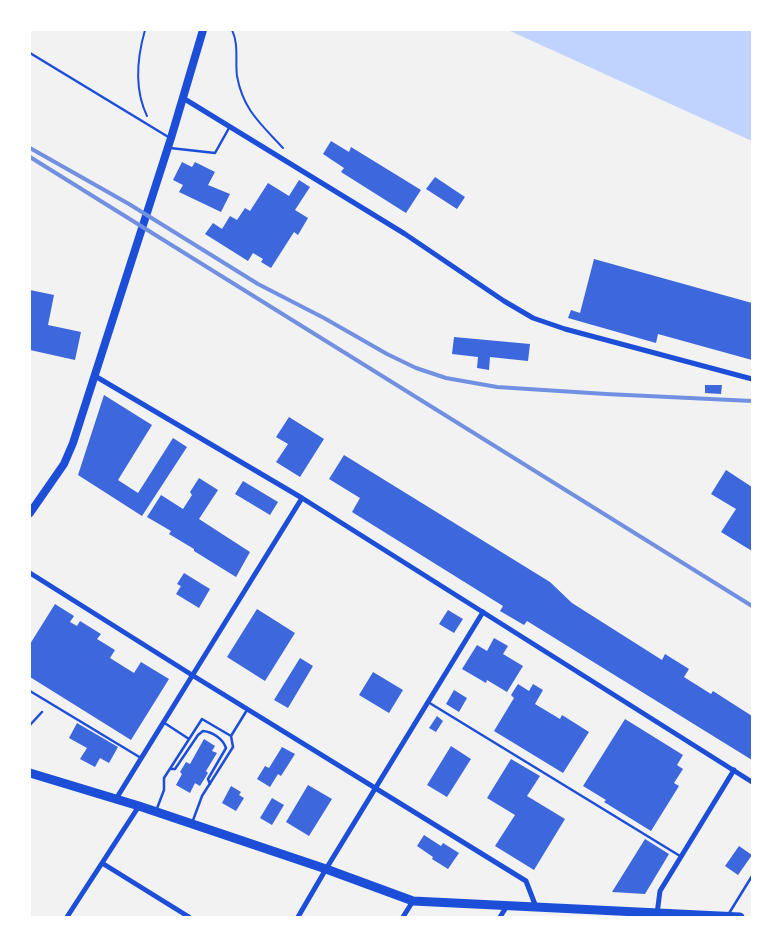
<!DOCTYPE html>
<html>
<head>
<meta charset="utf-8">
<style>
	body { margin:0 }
	#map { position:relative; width:782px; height:947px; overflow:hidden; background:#f2f2f2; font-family:"Sofia Sans Condensed",sans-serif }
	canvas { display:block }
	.frame { position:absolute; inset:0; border:31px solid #fff; pointer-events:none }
</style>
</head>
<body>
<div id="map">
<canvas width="782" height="947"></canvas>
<div class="frame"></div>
</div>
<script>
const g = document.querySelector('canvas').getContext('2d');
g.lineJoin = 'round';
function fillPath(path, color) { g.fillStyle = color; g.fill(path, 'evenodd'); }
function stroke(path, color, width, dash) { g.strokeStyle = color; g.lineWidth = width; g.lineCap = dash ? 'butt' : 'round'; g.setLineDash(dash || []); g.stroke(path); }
fillPath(new Path2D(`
	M508,30H752V141Z`), '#bfd3fe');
fillPath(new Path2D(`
	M331,141L349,152L351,147L421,190L406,213L341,172L344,168L323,154Z
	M182,162L192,167L195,162L215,172L208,185L230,194L221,212L179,192L183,185L173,180Z
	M435,177L465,197L457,209L426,189Z
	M299,180L310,187L295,210L308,218L298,235L294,232L271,268L261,262L263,259L253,253L248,261L205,234L213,223L222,229L230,216L237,220L245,208L250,211L268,183L289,196Z
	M594,259L752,303V360L658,334L656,343L568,318L571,310L580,313Z
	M30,290L54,295L48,325L81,332L75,360L30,350Z
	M454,337L530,344L528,361L490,357L489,370L477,368L478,357L452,354Z
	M705,385H722L721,394L705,393Z
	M104,395L152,425L118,480L138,493L173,438L187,447L142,516L78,475Z
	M289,417L324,439L300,477L276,462L288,444L276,437Z
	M344,455L550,582L572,603L662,660L665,654L689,669L684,677L711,694L713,691L752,716V760L527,621L524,625L500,611L503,606L352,512L360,498L329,479Z
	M726,470L752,487V551L721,532L736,509L711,494Z
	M199,478L218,490L199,519L250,552L236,577L194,551V549L169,534L171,531L147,517L161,495L183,509L192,495L190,492Z
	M243,481L278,502L270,515L235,494Z
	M184,573L210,589L199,608L176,594L181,586L177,584Z
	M55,604L74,616L70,622L77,626L80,621L101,634L97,639L115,650L110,658L134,673L141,662L169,679L131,740L30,677V644Z
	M257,609L295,633L265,681L227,657Z
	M448,610L463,619L454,633L439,624Z
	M494,638L508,646L503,654L523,666L507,692L487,680L486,683L462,669L477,645L487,651Z
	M300,658L313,666L288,708L274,700Z
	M373,672L403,690L389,713L359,695Z
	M518,684L529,691L533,684L543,690L535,704L560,719L562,715L589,732L563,773L494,731L514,698L511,695Z
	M454,690L467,698L459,712L446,704Z
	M437,716L443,721L436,732L429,728Z
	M625,719L683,755L677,765L683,769L674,783L679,786L651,831L604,802L606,800L583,786Z
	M77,723L118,747L109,763L100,758L95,767L80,759L87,748L69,738Z
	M204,739L215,746L212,751L217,753L206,771L208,773L200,786L195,783L190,793L176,785L182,774L180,772L186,762L190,764Z
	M451,746L471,759L447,797L427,785Z
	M282,747L295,754L281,776L278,774L270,787L257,779L265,766L269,768Z
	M511,759L540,776L527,796L565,819L534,870L495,846L515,815L487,798Z
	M308,785L332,799L309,836L286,822Z
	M231,786L241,792L239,795L244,798L236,811L222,803Z
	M272,798L284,805L272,825L260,818Z
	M424,835L441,846L443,843L459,853L448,869L432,859L433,857L417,846Z
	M645,839L669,854L645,894L612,892Z
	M739,846L752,855L738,875L725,866Z`), '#3d67dc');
stroke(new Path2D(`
	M145,30C137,58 134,89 147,116
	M232,30C239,44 235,61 237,76C243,110 261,124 283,148`), '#1d4ed8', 2);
stroke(new Path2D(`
	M30,53L170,138
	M170,148L215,153L229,128
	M30,691L141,758
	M428,702L680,856
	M163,722L189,739
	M30,725L42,712
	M170,769H175L198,735L203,731C213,732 223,739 226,748L208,779L210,784
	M156,811L164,790V778L202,719L231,736
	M192,823L202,796L233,747L231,736L247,710
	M728,915L752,876`), '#1d4ed8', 2.5);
stroke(new Path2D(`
	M183,98L405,234L504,301L533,318L565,329L752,379
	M95,376L302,498L752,782
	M30,573L192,675L526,881L536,907
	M116,799L302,498
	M102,863L189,917
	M657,914L660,891L734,770
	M67,917L139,806
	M298,917L326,869L483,612
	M403,917L413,901
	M500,917L507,906`), '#1d4ed8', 5);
stroke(new Path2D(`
	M30,513L64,464L73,443L171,138L203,30`), '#1d4ed8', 8);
stroke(new Path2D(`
	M30,773L139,806L326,869L413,901L740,917`), '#1d4ed8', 9);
stroke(new Path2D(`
	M30,148L129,204L258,284L324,318L387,354L416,368L446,378L497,387L606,394L752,401
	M30,157L752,606`), '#7290e2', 4);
</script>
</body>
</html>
